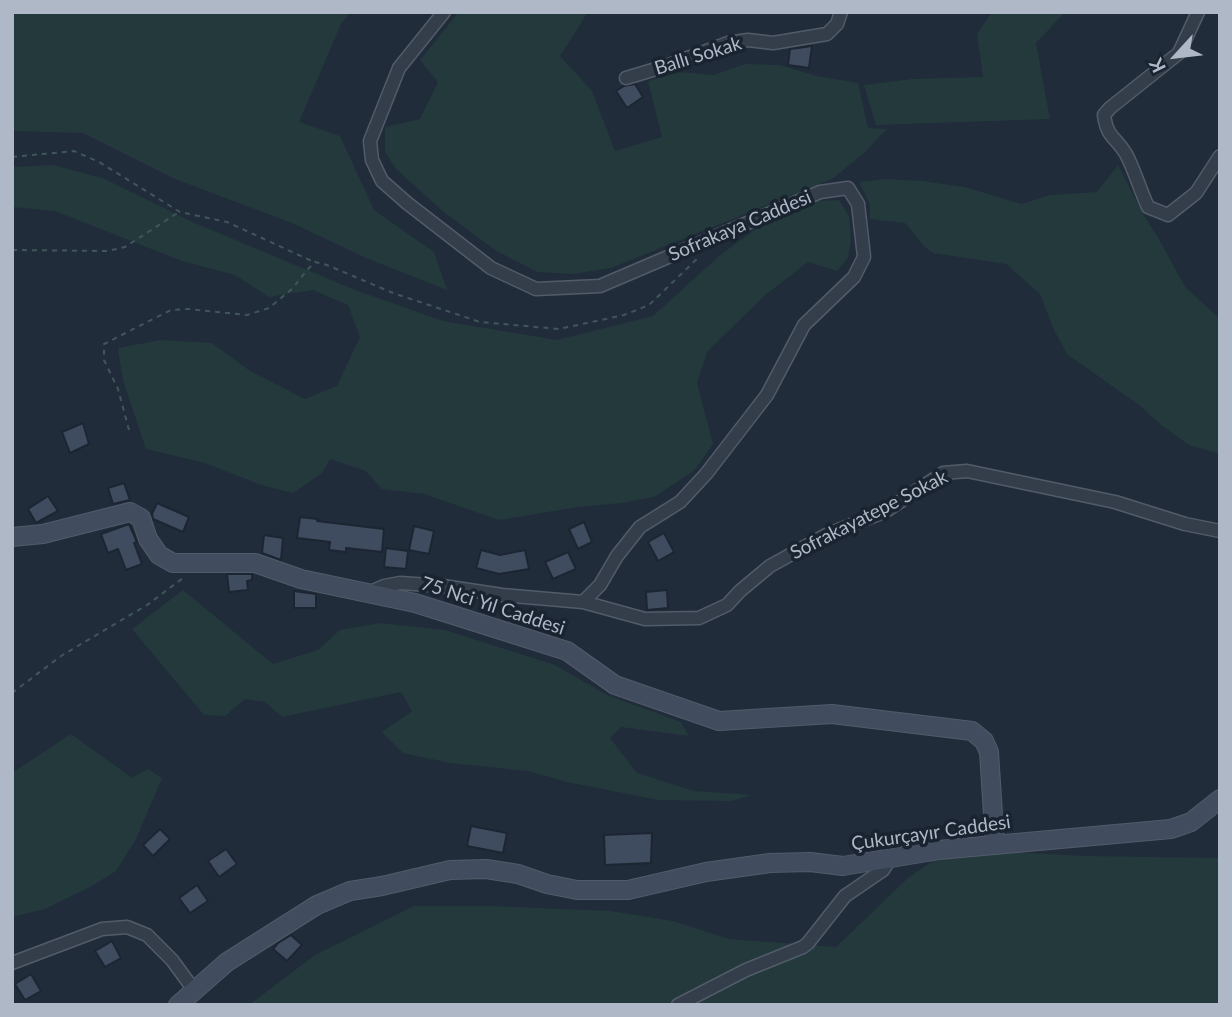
<!DOCTYPE html>
<html>
<head>
<meta charset="utf-8">
<style>
	body { margin:0 }
	#map { position:relative; width:1232px; height:1017px; overflow:hidden; background:#212c3b; font-family:Lato,sans-serif }
	canvas { display:block }
	.frame { position:absolute; inset:0; border:14px solid #afb8c7; pointer-events:none }
	.north { position:absolute; left:1141px; top:21px; width:70px; height:70px; -webkit-text-stroke:5px #1a2330; paint-order:stroke; rotate:243deg; font-size:19px; font-weight:700; line-height:28px; text-align:center; color:#afb8c7 }
	.north::after { content:''; display:block; margin:auto; width:24px; height:32px; background:#afb8c7; clip-path:polygon(50% 0,100% 100%,50% 72%,0 100%) }
</style>
</head>
<body>
<div id="map">
<canvas width="1232" height="1017"></canvas>
<div class="frame"></div>
<div class="north">K</div>
</div>
<script>
const g = document.querySelector('canvas').getContext('2d');
g.lineJoin = 'round';
function fillPath(path, color) { g.fillStyle = color; g.fill(path, 'evenodd'); }
function stroke(path, color, width, dash) { g.strokeStyle = color; g.lineWidth = width; g.lineCap = dash ? 'butt' : 'round'; g.setLineDash(dash || []); g.stroke(path); }
function label(font, color, halo, rows, align = 'center') {
  g.font = font + ' Lato,sans-serif'; g.lineWidth = 7; g.setLineDash([]); g.textBaseline = 'middle'; g.strokeStyle = halo; g.fillStyle = color; for (const [text, x, y, turn = 0] of rows) {
    g.save(); g.translate(x, y); g.rotate((+turn || 0) * Math.PI / 180); g.textAlign = isNaN(turn) ? turn : align; if (halo) g.strokeText(text, 0, 0); g.fillText(text, 0, 0); g.restore();
  }
}
fillPath(new Path2D(`
	M12,12H350L341,24L299,122L340,136L374,210L434,252L447,290L366,258L292,223L175,179L83,133L12,131Z
	M459,12H588L560,56L592,91L615,151L662,137L648,81L680,72L714,75L745,64L779,65L817,76L858,83L868,128L887,129L863,154L832,179L611,268L573,274L537,272L495,250L445,213L396,169L385,152V127L420,119L438,82L420,60Z
	M992,12H1065L1036,43L1050,119L876,125L864,85L912,79L983,77L977,34Z
	M54,165L105,179L190,221L288,262L355,290L443,321L557,340L653,316L719,256L757,228L818,201L839,200L849,216L851,240L848,258L837,271L808,262L764,296L707,352L697,383L713,444L695,470L654,497L621,503L578,507L499,520L424,494L382,489L366,471L330,459L322,473L293,493L261,485L205,463L146,449L123,380L118,348L161,340L212,343L250,371L305,399L337,386L360,337L348,305L313,290L269,297L235,275L182,261L55,211L12,207V167Z
	M1118,165L1143,214L1160,241L1185,287L1220,319V454L1189,445L1161,425L1139,405L1067,354L1053,328L1040,294L1006,264L933,253L924,246L905,223L870,219V205L859,182L887,179L922,181L965,187L1021,204L1050,195L1097,192Z
	M183,590L273,664L318,650L340,630L380,623L445,630L555,665L607,695L681,722L689,736L621,727L610,738L637,773L694,791L751,795L732,801L658,800L567,782L528,771L450,763L403,753L382,732L412,711L401,692L282,717L265,702L245,699L225,716L204,715L132,629Z
	M71,734L132,778L148,769L162,778L136,839L116,871L92,886L45,909L12,917V773Z
	M950,849L1086,856L1220,858V1005H249L315,955L414,906H491L611,911L673,921L729,939L836,947L908,878Z`), '#23393c');
const building = new Path2D(`
	M812,46L809,68L788,65L790,49Z
	M635,84L643,97L627,108L616,91L624,86Z
	M83,423L89,444L70,453L62,432Z
	M124,483L130,500L113,504L108,488Z
	M48,496L58,511L36,523L28,509Z
	M157,503L189,517L183,532L153,519L152,514Z
	M300,517L318,519L317,521L384,529L382,552L346,548V552L329,550L330,542L297,538Z
	M584,522L592,542L578,549L569,529Z
	M129,524L137,542L134,543L142,564L126,570L118,549L108,553L101,534Z
	M414,526L434,531L429,554L409,550Z
	M664,533L674,552L658,561L648,542Z
	M264,535L283,538L281,560L262,553Z
	M386,548L408,551L406,569L384,567Z
	M481,550L500,555L525,550L529,569L499,574L476,568Z
	M568,552L576,569L553,579L545,562Z
	M227,574H252V580L247,581L248,590L229,592Z
	M667,590L668,608L647,610L646,592Z
	M294,591L316,594V608H294Z
	M471,826L507,833L503,853L467,846Z
	M160,829L170,839L153,856L143,845Z
	M652,833L651,863L605,865L604,835Z
	M226,849L237,864L219,877L208,861Z
	M197,885L208,901L190,913L179,898Z
	M291,935L302,945L287,961L273,949L278,943Z
	M112,941L121,958L105,967L95,951Z
	M31,974L41,991L25,1000L15,984Z`);
fillPath(building, '#3f4b5e');
stroke(building, '#1c2532', 2);
const street = new Path2D(`
	M444,12L399,68L370,141L372,160L382,181L407,203L491,268L536,289L600,286L820,192L848,188L858,204L864,257L854,277L804,325L767,395L706,474L680,502L640,527L617,556L600,585L583,602
	M1198,12L1179,53L1110,108L1104,115C1107,138 1116,137 1126,154C1135,171 1140,190 1148,207L1168,215L1196,193L1220,156
	M626,78L666,66L728,43L748,40L773,43L827,34L837,24L841,12
	M368,593L384,586L400,583L443,586L502,595L583,602L645,619L699,618L727,605L740,591L770,566L826,535L886,511L943,473L967,471L1115,502L1185,524L1220,531
	M12,963L102,929L127,927L147,935L172,960L194,990
	M678,1005L746,970L803,947L808,943L845,896L883,870L890,859`);
const secondary = new Path2D(`
	M12,537L43,534L130,512L141,518L148,539L159,555L173,563H255L301,579L415,603L567,651L615,685L719,721L832,714L972,731L984,741L989,752L995,845
	M178,1005L227,962L317,905L350,891L382,886L450,870L486,869L518,874L547,884L577,890H628L706,872L770,863L810,862L843,866L939,850L1171,829L1191,822L1220,799`);
stroke(street, '#525b69', 15);
stroke(secondary, '#525b69', 20);
stroke(new Path2D(`
	M12,157L74,151L99,162L180,212L227,222L314,262
	M12,250L108,251L125,247L179,212
	M129,430L118,389L104,360V344L171,310L189,309L247,315L269,308L293,288L307,270L315,262L327,265L393,293L480,322L559,329L624,315L649,305L699,257
	M12,693L61,656L147,605L183,578`), '#40565a', 2, [5, 5]);
stroke(street, '#343e4b', 12);
stroke(secondary, '#424c5f', 18);
label('19px', '#afb8c7', '#1a2330', [
	["Ballı Sokak",698,56,-17],
	["Sofrakaya Caddesi",740,226,-23],
	["Sofrakayatepe Sokak",869,515,-27],
	["75 Nci Yıl Caddesi",493,606,18],
	["Çukurçayır Caddesi",931,833,-8]
]);
</script>
</body>
</html>
